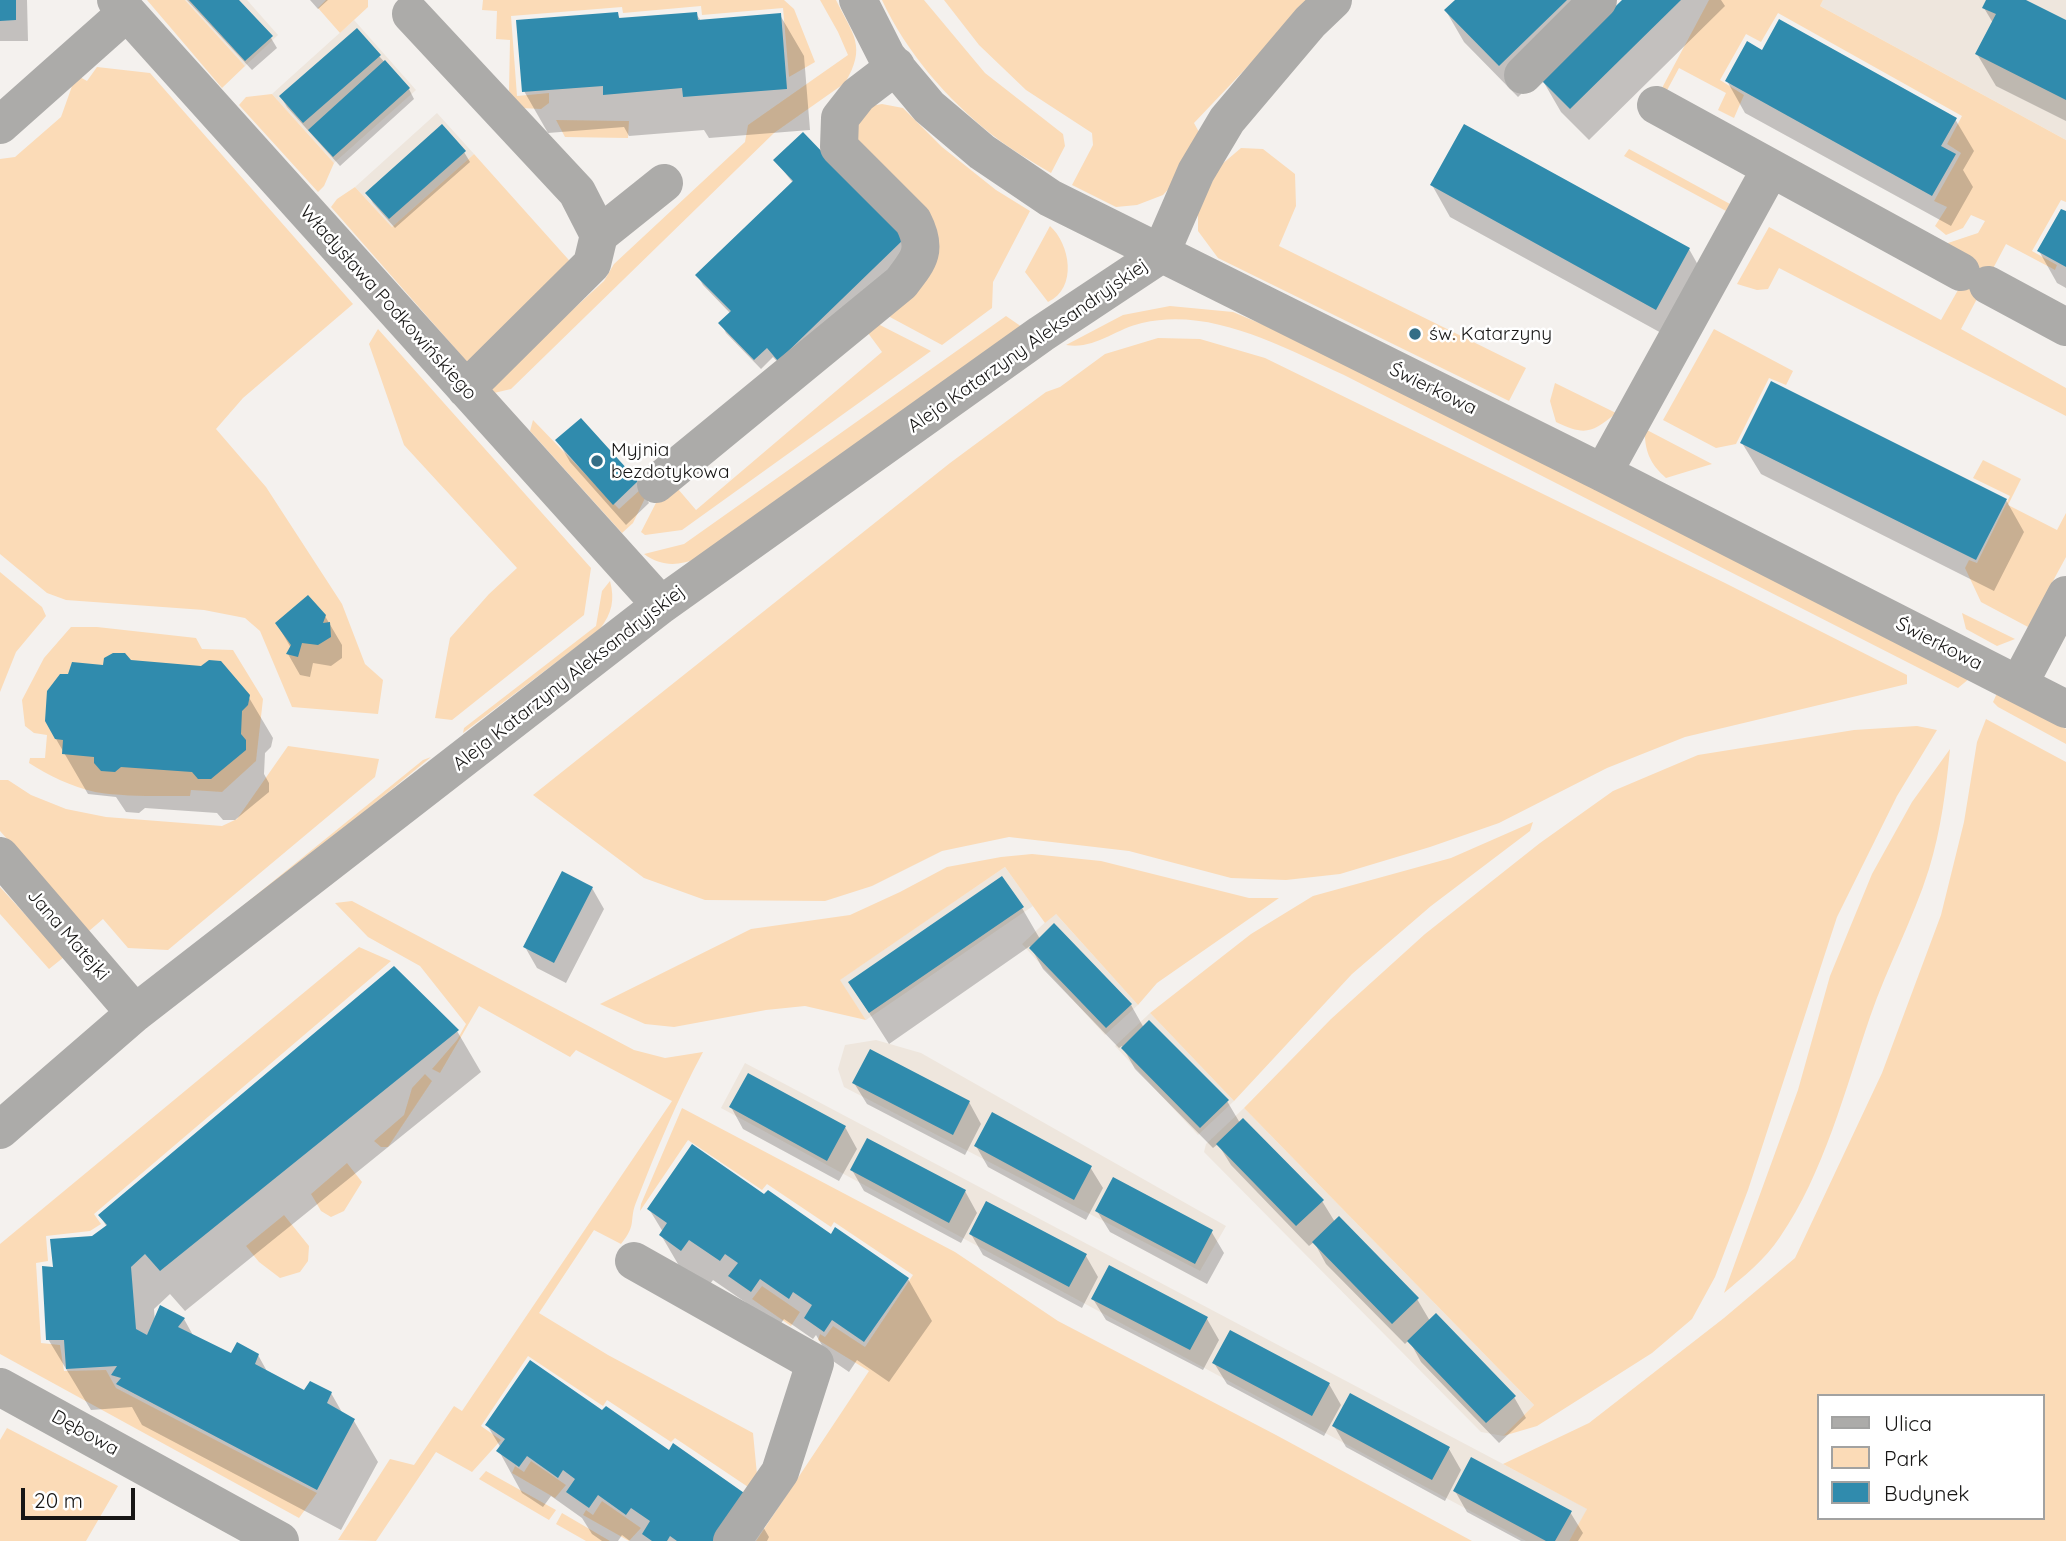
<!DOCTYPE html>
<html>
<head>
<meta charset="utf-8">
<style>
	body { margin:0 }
	#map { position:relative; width:2066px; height:1541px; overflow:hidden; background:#f4f1ee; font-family:Quicksand,sans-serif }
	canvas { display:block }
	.legend { position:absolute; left:1817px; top:1394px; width:228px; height:126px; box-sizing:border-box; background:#fff; border:2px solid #a2a2a1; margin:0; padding:9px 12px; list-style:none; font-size:21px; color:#171615 }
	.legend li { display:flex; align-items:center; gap:14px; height:35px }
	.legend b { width:35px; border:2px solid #a2a2a1 }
	.scale { position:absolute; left:21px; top:1488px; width:114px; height:32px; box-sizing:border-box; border:4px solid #171615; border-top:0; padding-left:9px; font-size:21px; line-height:24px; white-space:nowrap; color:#171615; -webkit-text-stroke:5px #fff; paint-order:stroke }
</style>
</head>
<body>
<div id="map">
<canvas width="2066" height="1541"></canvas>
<ul class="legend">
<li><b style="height:9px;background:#acaba9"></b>Ulica</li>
<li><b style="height:19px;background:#fbdbb7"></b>Park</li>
<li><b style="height:19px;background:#308bad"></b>Budynek</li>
</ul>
<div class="scale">20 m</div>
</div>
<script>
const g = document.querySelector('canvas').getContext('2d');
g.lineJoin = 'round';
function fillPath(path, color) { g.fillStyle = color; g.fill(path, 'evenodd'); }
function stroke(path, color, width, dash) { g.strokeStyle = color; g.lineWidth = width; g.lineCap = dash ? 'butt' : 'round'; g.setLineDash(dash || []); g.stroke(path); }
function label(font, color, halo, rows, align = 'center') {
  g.font = font + ' Quicksand,sans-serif'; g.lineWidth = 5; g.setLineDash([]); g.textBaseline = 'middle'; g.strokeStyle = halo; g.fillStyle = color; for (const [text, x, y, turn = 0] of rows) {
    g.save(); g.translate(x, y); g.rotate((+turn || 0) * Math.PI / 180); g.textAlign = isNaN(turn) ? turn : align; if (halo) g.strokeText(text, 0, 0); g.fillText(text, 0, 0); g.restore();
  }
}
fillPath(new Path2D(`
	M185,0H247L278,35L245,66Z
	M1823,0H2066V140L1820,6Z
	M354,20L416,90L334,163L272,94Z
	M437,113L474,154L392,227L355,187Z
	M1005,867L1033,906L866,1020L839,980Z
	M1055,913L1138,1005L1105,1035L1022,944Z
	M1150,1013L1234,1101L1198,1135L1115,1046Z
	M876,1040L921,1053L1226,1226L1200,1271L844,1087L838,1069L845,1045Z
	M745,1063L1503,1464L1588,1509L1569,1541H1526L721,1108Z
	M1244,1108L1534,1405L1503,1436L1481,1432L1204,1152L1206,1144Z`), '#eee6dd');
fillPath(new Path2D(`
	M147,0H185L245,66L222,88Z
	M326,0H368V7L340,33L318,8Z
	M483,0H784L794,9L815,62L789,77L783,8L702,15L701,6L623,13L622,7L511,16L517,96L549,93V103L541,109L521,108L509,91L510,40L496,39L497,11L482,10Z
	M820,0H836C853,35 867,46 845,83L774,133L511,389L494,393L489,386L604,281L614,264L745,142L748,125L848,55L838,32Z
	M882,0H924L985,73L1063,134L1065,146L1051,173C1031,161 1010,149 991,134C947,99 906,52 882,0Z
	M944,0H1315L1288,24L1194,123L1200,134L1177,180L1163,195L1137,205L1116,207L1072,185L1093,145L1092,133L1026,90L979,45Z
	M1709,0H1823L1820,6L2066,140V202L2061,200L2032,251L2057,265L2055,270L2006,244L1961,329L2066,388V416L1779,268L1768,289L1757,290L1737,284L1769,227L1941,320L1958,290L1945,244L1978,233L1985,221L1971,215L1963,228L1946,235L1935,226L1947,207L1934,201L1961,153L1947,144L1962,116L1778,13L1761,42L1746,34L1720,80L1744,95L1734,118L1718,110L1726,93L1679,68L1651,120L1646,118Z
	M97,67L150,73L353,304L243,398L216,429L266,487L342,604L365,664L383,680L378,714L292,707L260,631L245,618L204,610L66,600L47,593L0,554V159L15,157L61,117L76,75L87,81Z
	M272,94L334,163L324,186L318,192L239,105L246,97Z
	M882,104L903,108L942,147L996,190L1030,211L993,282L992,308L942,345L888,316L929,272L858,142L856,119L871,106Z
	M556,120L629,121L628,138L565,137Z
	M1241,148L1263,149L1295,174L1296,206L1279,246L1526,368L1509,401L1218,258L1198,231V207L1221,165Z
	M1629,149L1730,204L1726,211L1624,156Z
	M474,154L576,268L468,363L331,207L337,199L355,187L392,227Z
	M1050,226C1070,244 1078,288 1048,302L1025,272Z
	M1170,306L1233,312L1264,325L1563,469L1970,678L1958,688L1344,375C1282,347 1212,307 1142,323C1115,329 1094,350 1066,345L1123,315Z
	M1006,316L1022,327L699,558C678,566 662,567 644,554L684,544Z
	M878,324L931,351L682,530L645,535L641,532L659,497L678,489L696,510L882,352L868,333Z
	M378,329L591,568L584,615L452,720L435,718L450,638L489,594L517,568L404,445L369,344Z
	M1714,329L1793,371L1786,385L1769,378L1736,444L1716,448L1663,420Z
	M1158,338L1200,339L1265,358L1725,583L1907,675V684L1685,737L1607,768L1499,823L1430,847L1340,874L1286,880L1231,878L1129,851L1009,837L942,851L872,886L825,901L705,900L644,878L533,795L950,463L1046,392L1060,387L1105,354Z
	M1555,383L1616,413C1592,433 1585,436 1556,422L1550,401Z
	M533,420L619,509L641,489L647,494L633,523L622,533L530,431Z
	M1645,429L1712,464L1666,478C1650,464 1644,450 1645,429Z
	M1983,460L2021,479L2008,505L2057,530L2066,513V557L2028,627L1981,602L1965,568L1969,560L1977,563L2010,496L1973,478Z
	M0,572L42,607L46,616L16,652L0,692Z
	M610,581C615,600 612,613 600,629L463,733L464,728L596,626L602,591Z
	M1962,613L2015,639L1997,646L1966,629Z
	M71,627H97L196,638L202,649L233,650L263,699L256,761L222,792L191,790L190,796C160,796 124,797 95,792C72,787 48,775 29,763L30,758H45L47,735L34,733L25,726L22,700L44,658Z
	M1998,691L2066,729V744L1998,707L1993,702Z
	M1986,719L2066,762V1541H1569L1587,1509L1503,1464L1589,1423L1724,1318L1795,1258L1882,1073L1941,915L1964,822L1977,742ZM1819,1396H2043V1518H1819Z
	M1917,726L1937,730L1897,796L1837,917L1748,1190L1715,1277L1692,1319L1652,1353L1537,1426L1503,1436L1534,1405L1244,1108L1331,1019L1425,934L1540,843L1613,791L1698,755L1854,730Z
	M288,746L379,759L375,777L168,950L128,948L103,919L89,931L0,831V780H8L31,795L66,809L106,817L222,826L237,819Z
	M1950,749C1946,790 1941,830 1929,869C1913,920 1887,967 1870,1017C1845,1090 1824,1173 1780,1237C1765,1260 1744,1276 1724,1293L1798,1090L1830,976L1872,874L1912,802Z
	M431,757L202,945L203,938L423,760Z
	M1533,822L1530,831L1431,906L1352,974L1234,1101L1150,1013L1251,934L1313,896L1451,858Z
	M1032,854L1101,861L1249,898H1279L1157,983L1138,1005L1056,914L1045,923L1005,867L840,980L866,1020L805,1006L766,1010L674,1027L645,1024L600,1004L751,929L850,915L900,892L947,867L1001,857Z
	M0,887L64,957L49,969L0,914Z
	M352,901L634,1050L665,1058L703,1052C677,1100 657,1149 637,1200C628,1221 638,1223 621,1244L594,1230L539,1313L608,1355L753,1433L758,1485L754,1491L675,1438L671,1442L607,1400L603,1406L528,1356L481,1426L501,1440L472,1472L436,1452L376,1541L338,1540L390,1459L414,1465L454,1406L462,1411L672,1101L576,1050L570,1057L479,1006L440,1073L432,1069L457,1040L466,1024L420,966L368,937L335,903Z
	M359,947L391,961L94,1214L101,1224L90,1231L46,1236L48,1261L36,1263L41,1343L60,1345L64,1371L106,1370L116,1388L317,1493L299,1518L0,1354V1244Z
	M425,1074L432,1081L388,1147H381L374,1141L404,1115L412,1088Z
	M682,1108L955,1252L1058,1321L1276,1435L1472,1541H756L869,1371L818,1340L820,1334L825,1337L833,1326L865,1347L913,1275L834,1222L831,1227L767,1184L762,1190L688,1140L640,1211L641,1204Z
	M347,1163L362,1182L344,1211L331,1217L321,1211L311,1194Z
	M284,1215L309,1246L308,1261L300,1272L280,1278L259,1262L246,1246Z
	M762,1286L800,1312L791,1326L752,1299Z
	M7,1428L118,1486L86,1541H0V1440Z
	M531,1461L566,1485L555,1498L512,1473L515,1466L524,1472Z
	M486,1471L556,1510L549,1520L479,1479Z
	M602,1501L641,1528L629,1541L583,1515L586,1510L593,1515Z
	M562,1513L610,1541H586L556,1524Z`), '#fbdbb7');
fillPath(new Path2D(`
	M0,0H27L28,41H0Z
	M187,0H237L271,38L277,48L252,70Z
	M310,0H328L318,9Z
	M1457,0H1617L1518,97L1464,42L1446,11Z
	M1624,0H1721L1725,6L1589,140L1561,112L1543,81Z
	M1988,0H2023L2066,22V121L1996,86L1977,54L1993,23L1984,8Z
	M617,14L621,20L696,14L701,21L780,15L804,56L810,130L709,138L704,130L629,136L624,127L548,133L524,91Z
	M1763,52L1955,119L1974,151L1963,170L1973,187L1951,226L1745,113L1727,81Z
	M379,56L409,89L414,99L340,166L287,107L281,97Z
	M803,134L910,249L785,370L773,357L761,369L726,333L721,323L731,314L703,285L697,275L793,183L776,161Z
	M464,152L470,162L395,228L373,203L367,193Z
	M1432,185L1689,249L1707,281L1674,340L1450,217Z
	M2066,213V288L2057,283L2039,251Z
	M581,420L637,482L649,503L626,525L570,462L558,441Z
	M1742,443L2006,500L2024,532L1994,591L1761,474Z
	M325,616L342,645V658L331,666L313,663L310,677L300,675L288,654L291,648L277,624Z
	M130,661L248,696L273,738L271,747L265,753L264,774L269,783V792L235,820H223L217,813L145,808L139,813L126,812L116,797L88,794L56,739L104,667Z
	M592,888L604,909L566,983L537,968L525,947Z
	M1022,908L1040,939L1131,1005L1144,1028L1227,1101L1240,1123L1322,1201L1335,1222L1417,1299L1430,1321L1514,1397L1526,1418L1499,1443L1421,1362L1409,1340L1405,1344L1326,1264L1314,1242L1309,1246L1231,1165L1218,1144L1213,1148L1135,1069L1122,1046L1119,1048L1043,969L1030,946L889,1044L850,983Z
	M457,1031L481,1072L185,1311L170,1294L154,1309L155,1322L184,1319L194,1337L232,1355H258L268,1373L305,1393H331L343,1414L354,1421L378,1462L341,1530L142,1425L132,1407L91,1410L48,1339L55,1269L107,1227L100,1216Z
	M854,1083L969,1102L981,1124L965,1155L867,1104Z
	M731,1107L845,1127L857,1149L839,1181L743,1129Z
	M976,1146L1090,1167L1103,1188L1086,1220L988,1167Z
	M852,1170L965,1191L977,1213L961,1243L864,1191Z
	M765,1197L908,1279L932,1321L889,1382L857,1360L849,1372L830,1359L816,1335L813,1339L784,1319L775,1332L745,1302L713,1280L705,1291L685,1276L661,1235L663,1232L649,1209Z
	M1097,1211L1211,1231L1224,1253L1207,1284L1110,1232Z
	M971,1234L1086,1256L1098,1277L1082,1308L983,1255Z
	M1093,1299L1207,1319L1219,1340L1203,1370L1106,1320Z
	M1214,1363L1329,1384L1341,1405L1324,1436L1227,1384Z
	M602,1413L745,1496L769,1537L767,1541H630L622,1535L618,1541H602L592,1534L582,1518L551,1496L543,1507L522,1493L499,1451L501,1448L487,1425Z
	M1334,1426L1449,1449L1461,1470L1445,1501L1346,1447Z
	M1455,1491L1570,1512L1583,1533L1578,1541H1521L1467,1512Z`), '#0003');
fillPath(new Path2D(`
	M0,0H16V20L0,21Z
	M189,0H239L273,36L245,61Z
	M1455,0H1567L1499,66L1444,10Z
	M1622,0H1681L1570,109L1541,80Z
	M1986,0H2026L2066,20V100L1975,54L1996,14L1982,8Z
	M618,12L619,18L697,12L698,20L781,13L787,89L683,97L682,88L603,95V86L522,92L516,20Z
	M1779,19L1957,118L1941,146L1956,154L1932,196L1725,81L1747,41L1762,50Z
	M357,28L381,55L303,123L279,96Z
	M385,60L410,88L333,157L308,130Z
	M442,124L466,151L389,219L365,193Z
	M1464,124L1690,248L1656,310L1430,185Z
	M803,132L905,238L778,361L767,348L754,360L718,323L731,311L695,275L793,181L773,160Z
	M2061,209L2066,211V267L2037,251Z
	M1771,381L2007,499L1976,560L1740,443Z
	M581,418L638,481L613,505L555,440Z
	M308,595L326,615L323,623L330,622L331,637L318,645L302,643L298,657L286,654L291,645L275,623Z
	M113,653H125L131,660L201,666L209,660L221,661L250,695L248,705L242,711L241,734L246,740V750L211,779H198L192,772L121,767L115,772L101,771L94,763V757L62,754L63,740L55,739L45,721L47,691L60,674H68L72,662L103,665L104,658Z
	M562,871L593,887L554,963L523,947Z
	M1002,876L1024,907L869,1013L848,982Z
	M1054,923L1132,1004L1106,1028L1029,948Z
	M394,966L459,1030L160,1271L145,1254L131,1267L136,1329L147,1335L160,1305L185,1318L178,1327L231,1353L237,1342L259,1354L255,1364L304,1390L310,1381L332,1392L327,1403L355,1419L317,1490L116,1384L121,1378L111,1375L117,1366L66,1369L64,1340H46L42,1266L53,1267L50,1239L92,1236L107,1225L98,1215Z
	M1149,1020L1229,1100L1200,1128L1121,1048Z
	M870,1049L970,1101L953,1135L852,1083Z
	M748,1073L846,1126L827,1161L729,1107Z
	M992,1112L1092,1166L1074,1200L974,1146Z
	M1243,1118L1324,1200L1296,1226L1216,1144Z
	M867,1138L966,1190L949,1223L850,1170Z
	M692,1144L764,1194L768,1190L831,1234L835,1227L909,1278L864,1342L832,1320L824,1332L804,1318L812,1305L793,1292L789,1299L760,1279L751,1292L728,1276L738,1263L725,1254L720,1261L689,1240L681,1251L659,1235L667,1223L647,1209Z
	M1113,1177L1213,1230L1195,1264L1095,1211Z
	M986,1201L1087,1254L1069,1287L969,1234Z
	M1339,1216L1419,1298L1392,1324L1312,1242Z
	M1109,1265L1208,1317L1190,1350L1091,1299Z
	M1436,1313L1516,1396L1486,1423L1407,1341Z
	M1230,1330L1330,1383L1312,1416L1212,1363Z
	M530,1360L602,1410L606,1406L669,1450L673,1443L747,1495L715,1541H677L670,1536L667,1541H652L642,1534L650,1521L631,1508L626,1515L598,1495L589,1508L566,1492L575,1479L563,1470L558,1478L527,1456L519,1467L496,1451L505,1439L485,1425Z
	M1350,1393L1450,1447L1432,1480L1332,1426Z
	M1471,1457L1572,1511L1555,1541H1546L1453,1491Z`), '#308bad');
stroke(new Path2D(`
	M116,0L661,605
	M858,0L887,57L929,107L982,152L1050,198L1603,473L2066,709
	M411,14L577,192L599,235L592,264L466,389
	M1523,75L1598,0
	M1656,105L1961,272
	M0,125L126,13
	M599,235L664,183
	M1160,255L1196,172L1227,120L1310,22L1333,0
	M1988,285L2066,327
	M1603,473L1771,168
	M656,484L901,283C919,260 928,250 913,221L839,147L840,118L858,95L896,66
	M2019,684L2066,595
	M0,856L135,1013
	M0,1130L135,1013L661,605L1041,334L1160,255
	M634,1261L815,1363L780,1472L732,1541
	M0,1387L280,1541`), '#acaba9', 38);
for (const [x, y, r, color] of [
	[1415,334,7,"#336e86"],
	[597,461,7,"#336e86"]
]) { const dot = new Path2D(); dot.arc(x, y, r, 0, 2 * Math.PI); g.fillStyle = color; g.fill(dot); stroke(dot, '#fff', 2.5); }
label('19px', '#171615', '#fff', [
	["Władysława Podkowińskiego",388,303,48],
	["Aleja Katarzyny Aleksandryjskiej",1028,346,-35],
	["Świerkowa",1433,389,26],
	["Świerkowa",1939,644,27],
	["Aleja Katarzyny Aleksandryjskiej",569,678,-38],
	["Jana Matejki",68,935,49],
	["Dębowa",85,1433,29]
]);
label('19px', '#171615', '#fff', [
	["św. Katarzyny",1429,334],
	["Myjnia",611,450],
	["bezdotykowa",611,472]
], 'left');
</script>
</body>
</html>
